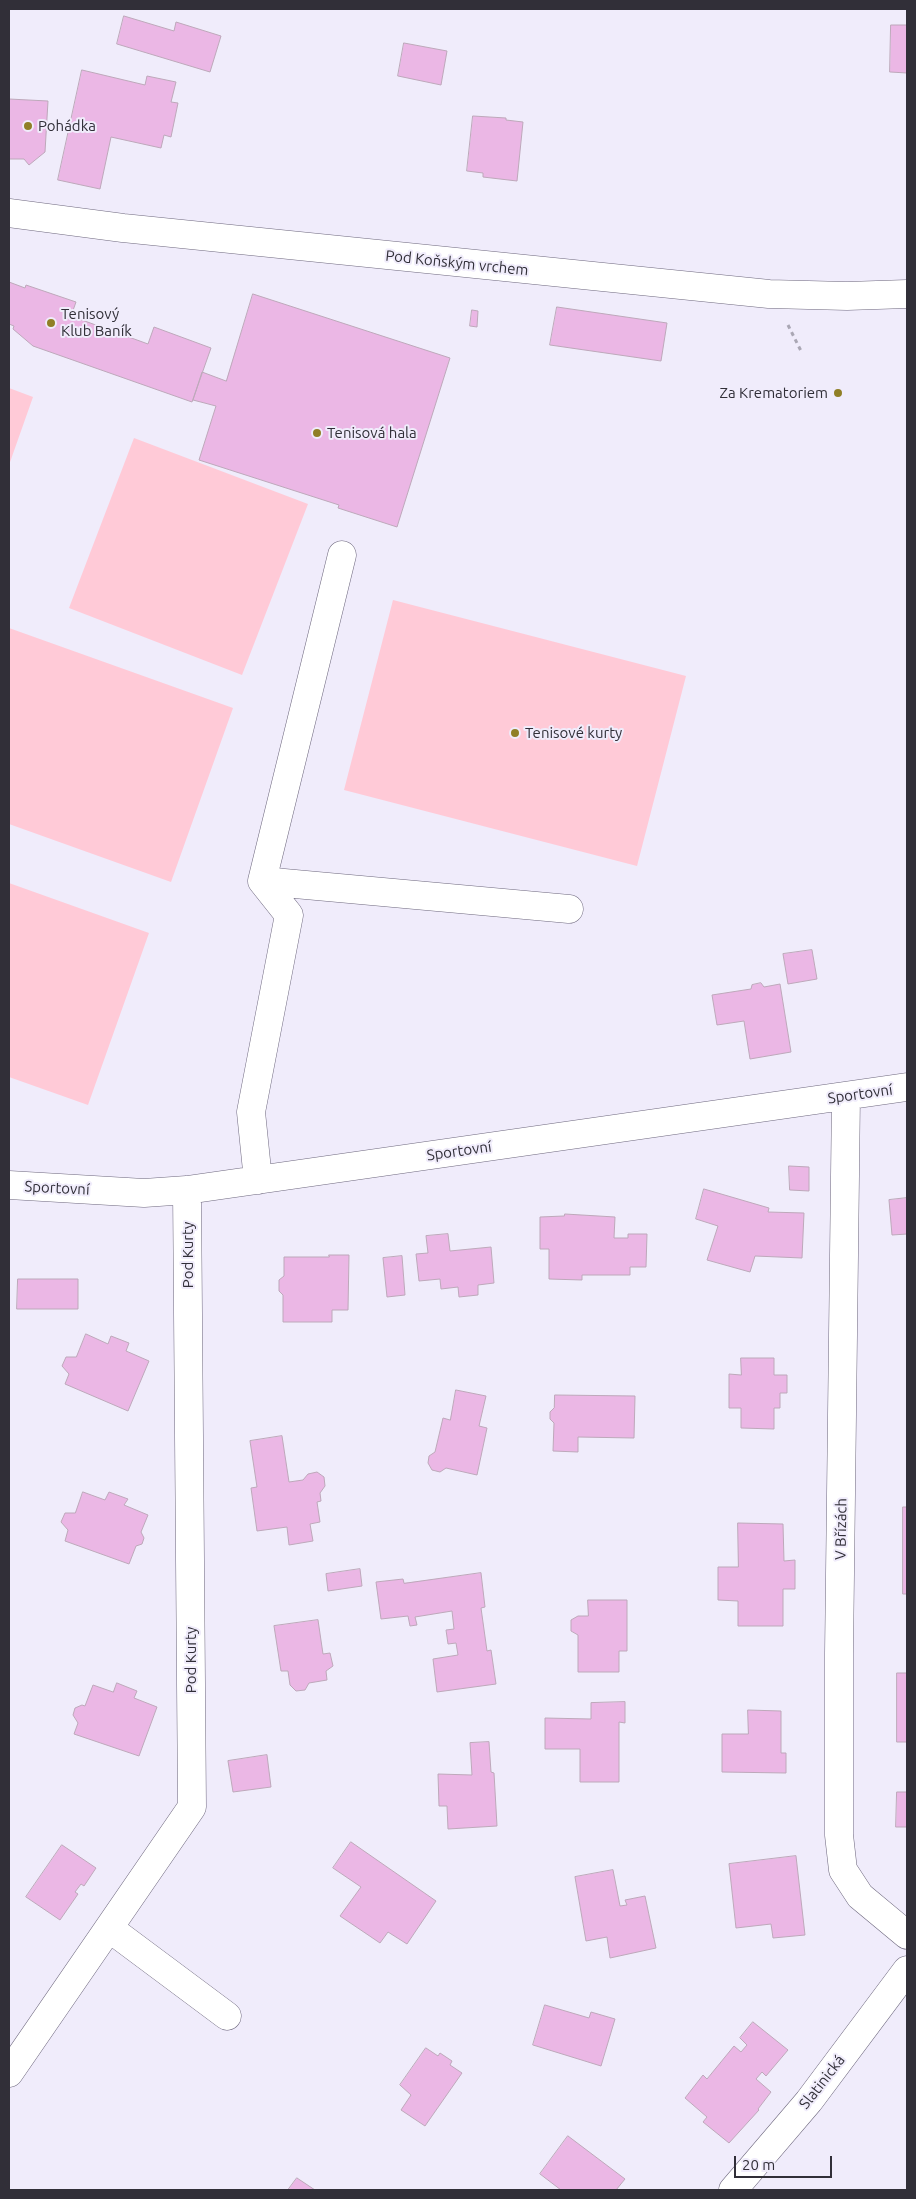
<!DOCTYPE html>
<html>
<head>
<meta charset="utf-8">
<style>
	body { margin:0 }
	#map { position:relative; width:916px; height:2199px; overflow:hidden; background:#f0ecfb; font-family:Ubuntu,sans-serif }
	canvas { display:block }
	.frame { position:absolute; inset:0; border:10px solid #312f38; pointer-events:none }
	.scale { position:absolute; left:734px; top:2156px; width:98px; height:22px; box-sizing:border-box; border:2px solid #312f38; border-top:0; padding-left:6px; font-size:15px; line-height:18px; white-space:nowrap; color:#312f38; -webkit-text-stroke:4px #f0ecfb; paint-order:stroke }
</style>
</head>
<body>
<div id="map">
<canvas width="916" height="2199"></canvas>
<div class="frame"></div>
<div class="scale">20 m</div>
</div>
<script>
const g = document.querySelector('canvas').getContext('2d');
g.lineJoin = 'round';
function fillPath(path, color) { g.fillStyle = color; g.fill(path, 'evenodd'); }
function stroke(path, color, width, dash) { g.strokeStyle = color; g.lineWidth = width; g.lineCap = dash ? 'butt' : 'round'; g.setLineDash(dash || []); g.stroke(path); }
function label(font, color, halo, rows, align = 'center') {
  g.font = font + ' Ubuntu,sans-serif'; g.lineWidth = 4; g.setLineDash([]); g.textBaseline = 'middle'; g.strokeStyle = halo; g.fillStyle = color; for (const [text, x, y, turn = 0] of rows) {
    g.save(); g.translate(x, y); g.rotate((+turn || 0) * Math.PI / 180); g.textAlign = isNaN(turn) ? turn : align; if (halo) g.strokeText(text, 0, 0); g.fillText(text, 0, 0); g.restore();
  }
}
fillPath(new Path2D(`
	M9,388L33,397L9,465Z
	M134,438L308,504L242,675L69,608Z
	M393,600L686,676L637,866L344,790Z
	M9,628L233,708L171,882L9,824Z
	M9,883L149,933L88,1105L9,1077Z`), '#ffcad7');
const building = new Path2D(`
	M124,16L174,31L176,22L221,36L210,72L117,44Z
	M891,25H907V73L890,72Z
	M404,43L447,51L441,85L398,76Z
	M82,70L145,85L147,76L176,82L171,102L178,103L171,137L164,135L161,148L111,137L100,189L58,180Z
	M9,99L48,101L45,152L29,165L24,159H9Z
	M473,116L506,118V120L523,122L517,181L483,177V173L467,171Z
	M9,282L25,288L26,285L76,302L71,316L148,344L154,327L211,348L192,402L33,346L13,329L14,326L9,324Z
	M253,294L450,358L397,527L338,508L339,505L199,460L216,406L193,400L202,372L226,381Z
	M557,307L667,323L661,361L550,345Z
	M472,310L478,311L477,327L470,326Z
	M812,950L817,979L788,984L783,954Z
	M761,983L764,987L780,984L791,1052L750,1059L744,1021L717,1025L712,995L751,989L752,985Z
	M789,1166L809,1167V1191L790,1190Z
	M704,1189L769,1208L768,1212L804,1213L802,1258L755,1256L750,1272L707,1260L718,1226L696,1219Z
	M907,1198V1234L892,1235L889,1200Z
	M565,1214L615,1217L614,1238H628V1234H647L646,1267H630V1275H582V1280L549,1279V1249H540V1217L564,1216Z
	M448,1234L450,1251L491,1247L494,1283L478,1285V1295L459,1297L458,1287L441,1289L440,1279L419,1281L416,1254L428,1253L426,1236Z
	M329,1255H349L348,1310H332V1322H283V1295L279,1291V1280L284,1276V1257H329Z
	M402,1256L405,1295L387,1297L383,1258Z
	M18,1279H78V1309H17Z
	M86,1334L108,1344L111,1336L129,1343L126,1351L149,1361L128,1411L65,1384L69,1374L62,1366L66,1357H76Z
	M741,1358H774V1375H787V1393H780V1408H774V1429L741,1428V1408H729V1374L741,1375Z
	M456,1390L486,1396L479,1426L487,1428L477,1475L446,1468L440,1472L432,1470L428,1463L429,1456L435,1452L443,1418L450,1420Z
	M555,1395L635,1396L634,1438L578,1437V1452L553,1451L554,1423L550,1419V1412L554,1408Z
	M282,1436L289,1482L303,1480L308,1474L317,1472L324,1477L325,1486L320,1493L321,1501L317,1502L320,1522L310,1524L313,1541L289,1545L287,1527L257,1531L251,1488L257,1487L250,1441Z
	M83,1492L105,1500L109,1492L128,1499L124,1505L148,1515L141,1532L144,1538L142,1544L136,1546L129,1564L65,1541L68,1530L61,1522L65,1513H75Z
	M903,1507H907V1594H903Z
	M738,1523L783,1524L784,1561L795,1560V1589H783V1626H738V1601L718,1600V1567H738Z
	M360,1569L362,1586L328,1591L326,1574Z
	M481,1573L485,1607L481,1608L487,1651L491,1650L496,1684L437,1692L433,1659L458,1655L456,1643L448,1644L446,1630L454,1629L452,1611L415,1617L417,1625L410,1626L408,1616L381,1619L376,1582L403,1579L404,1583Z
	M588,1600H627V1651H619V1672H578V1635L571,1631V1620L578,1616H588Z
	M318,1620L323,1654L330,1653L333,1666L326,1671L327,1680L309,1683L305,1690L296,1691L290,1685L288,1671H281L274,1626Z
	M897,1673H907V1742H897Z
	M117,1683L137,1691L134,1698L157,1707L139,1756L74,1734L78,1723L73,1715L75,1708L82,1705L85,1706L93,1685L113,1692Z
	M625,1702V1723L619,1722V1782H580V1749H545V1718L591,1719V1703Z
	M748,1710L781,1711V1753H786V1773L722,1772V1734H748Z
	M489,1742L491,1772L494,1773L497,1826L448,1829L447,1806H439L438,1774L472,1775L470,1743Z
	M267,1755L271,1787L233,1792L228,1761Z
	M897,1792H907V1827H896Z
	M351,1842L436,1901L407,1944L388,1932L380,1943L340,1916L361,1887L333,1868Z
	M62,1845L96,1868L84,1886L81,1884L75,1892L78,1894L60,1920L26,1897Z
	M796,1856L805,1935L773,1938L771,1924L736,1928L729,1864Z
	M613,1870L620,1906L627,1905L625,1900L645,1896L656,1948L610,1958L607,1937L586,1941L575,1877Z
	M545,2005L589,2018L591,2012L615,2019L601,2066L533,2045Z
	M753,2022L788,2050L766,2076L762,2072L756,2079L771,2092L758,2109L759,2110L729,2143L703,2122L707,2117L685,2098L703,2075L707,2079L734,2046L741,2052L747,2045L740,2038Z
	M426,2048L438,2056L440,2053L452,2061L450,2065L462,2073L425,2126L401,2110L411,2095L400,2085Z
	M568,2136L625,2179L616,2190H561L540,2174Z
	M297,2178L315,2190H288Z`);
fillPath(building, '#ebb7e5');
stroke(building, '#bda8ba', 1);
const minor = new Path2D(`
	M9,213L123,228L769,294L847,296L907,294
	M262,881L569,909
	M846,1096L839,1653V1835L843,1870L860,1896L907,1935
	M258,1180L251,1112L289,915L262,881L342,555
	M9,1185L144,1193L187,1190L907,1087
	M109,1928L227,2016
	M9,2073L192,1807L187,1190
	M733,2190L809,2101L907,1970`);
stroke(minor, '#6e687e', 29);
stroke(new Path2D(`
	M788,325L802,353`), '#aaa7b4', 3, [4, 4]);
stroke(minor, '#fff', 28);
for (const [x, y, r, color] of [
	[28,126,5,"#907f26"],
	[51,323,5,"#907f26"],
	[838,393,5,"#907f26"],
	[317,433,5,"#907f26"],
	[515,733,5,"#907f26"]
]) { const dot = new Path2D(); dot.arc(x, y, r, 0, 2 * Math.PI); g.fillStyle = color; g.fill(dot); stroke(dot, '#f0ecfb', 2); }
label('15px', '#312f38', '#f0ecfb', [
	["Pohádka",38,126],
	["Tenisový",61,314],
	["Klub Baník",61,331],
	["Za Krematoriem",828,393,"right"],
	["Tenisová hala",327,433],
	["Tenisové kurty",525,733]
], 'left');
label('15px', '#312f38', '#f0ecfb', [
	["Pod Koňským vrchem",457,263,6],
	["Sportovní",860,1094,-8],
	["Sportovní",459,1151,-8],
	["Sportovní",57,1188,3],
	["Pod Kurty",188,1255,-90],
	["V Břízách",841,1529,-89],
	["Pod Kurty",191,1660,-90],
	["Slatinická",822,2082,-52]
]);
</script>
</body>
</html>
